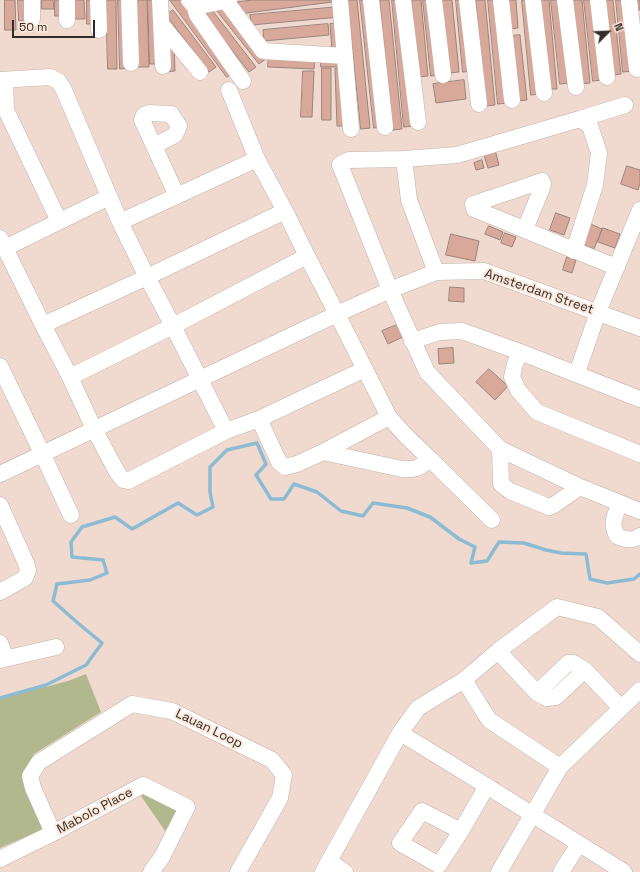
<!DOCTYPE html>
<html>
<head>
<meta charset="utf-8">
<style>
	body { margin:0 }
	#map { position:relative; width:640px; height:872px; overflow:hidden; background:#f0dacf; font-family:"Space Grotesk",sans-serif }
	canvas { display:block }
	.north { position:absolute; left:588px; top:12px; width:40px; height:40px; -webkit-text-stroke:3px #fde8dc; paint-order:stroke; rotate:66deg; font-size:11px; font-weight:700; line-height:16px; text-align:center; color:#332b27 }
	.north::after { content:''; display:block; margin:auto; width:14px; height:18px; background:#332b27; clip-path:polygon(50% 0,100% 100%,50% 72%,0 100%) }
	.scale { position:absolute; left:12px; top:20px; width:83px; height:18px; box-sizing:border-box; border:2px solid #332b27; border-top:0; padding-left:5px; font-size:12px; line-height:14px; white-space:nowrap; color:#332b27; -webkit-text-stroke:3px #fde8dc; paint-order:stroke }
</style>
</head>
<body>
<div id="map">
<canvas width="640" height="872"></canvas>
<div class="north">N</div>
<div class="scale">50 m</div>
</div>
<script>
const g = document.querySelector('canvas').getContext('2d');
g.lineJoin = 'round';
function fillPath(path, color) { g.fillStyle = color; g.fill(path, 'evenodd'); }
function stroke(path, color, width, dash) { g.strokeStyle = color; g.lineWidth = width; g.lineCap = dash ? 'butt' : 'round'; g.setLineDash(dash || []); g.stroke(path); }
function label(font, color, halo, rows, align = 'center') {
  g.font = font + ' "Space Grotesk",sans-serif'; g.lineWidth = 4; g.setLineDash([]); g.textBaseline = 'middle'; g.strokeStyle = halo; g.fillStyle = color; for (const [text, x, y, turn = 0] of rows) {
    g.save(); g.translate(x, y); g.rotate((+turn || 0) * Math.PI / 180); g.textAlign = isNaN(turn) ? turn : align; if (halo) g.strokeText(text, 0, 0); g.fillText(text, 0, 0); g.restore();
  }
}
fillPath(new Path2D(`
	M86,674L101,712L34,754L27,775L48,827L0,848V699L68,681Z
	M145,789L179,811L165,831L139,793Z`), '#b2b88d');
stroke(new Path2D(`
	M0,698L46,685L86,665L102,643L79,624L53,601L57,584L90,580L107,573L103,560L72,557L71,542L82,527L115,517L132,529L178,503L197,515L213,507L210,492V467L227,450L257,443L266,464L256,475L271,499H284L294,484L317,492L341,511L363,516L373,503L407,508L430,517L459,539L475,547L471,563L487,561L499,542L524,543L546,550L561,553L586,554L590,579L607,583L634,579L640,574`), '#8cbbd3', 3.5);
const building = new Path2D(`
	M5,0H15L16,30H5Z
	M18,0H30V21H19Z
	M42,0H53L54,9H42Z
	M55,0H66V16H55Z
	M74,0H84L85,19H75Z
	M87,0H96L97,24H87Z
	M106,0H116L117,69H108Z
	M118,0H128L130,68L120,69Z
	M135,0H147L149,67H136Z
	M148,0H160L161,64H150Z
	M170,0H182L235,71L227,77Z
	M254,0H339L340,1L239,14L238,2Z
	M348,0H357L370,128L361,129Z
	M360,0H369L383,127L374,128Z
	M380,0H389L402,129L393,130Z
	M392,0H402L414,126L404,127Z
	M412,0H421L428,76L419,77Z
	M423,0H434L441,75L431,76Z
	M442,0H452L459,72L449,73Z
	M456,0H466L473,71L463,72Z
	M476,0H485L495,105L486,106Z
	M488,0H498L509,103L498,104Z
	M507,0H516L518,28L510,29Z
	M522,0H530L540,94L531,95Z
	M539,0H549L557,89H548Z
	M551,0H562L570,83L560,84Z
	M571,0H582L590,83L579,84Z
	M584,0H595L603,80L593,81Z
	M604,0H613L621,74L613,75Z
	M616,0H627L634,71L623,72Z
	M632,0H640V10L633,11Z
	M225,4L267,58L259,64L217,11Z
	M339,7L340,17L251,25L250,15Z
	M173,10L216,67L209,72L166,15Z
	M212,10L256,67L249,72L205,16Z
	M340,23L342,50L332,51L330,24Z
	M328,24L329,35L264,41L263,30Z
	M520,35L527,100L517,101L511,36Z
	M163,41H174L175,71L164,72Z
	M269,53L315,56L314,69L268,67Z
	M321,58H344V67H321Z
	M322,68H331V120H322Z
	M345,68L347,126H337L335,69Z
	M303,71H314L312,117H301Z
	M464,80L466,99L436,103L433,84Z
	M494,146L499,165L488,168L482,149Z
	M482,160L484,168L476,170L474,163Z
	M627,166L640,170V183L638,190L621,184Z
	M556,213L570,218L564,235L550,230Z
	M586,222L602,229L594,249L578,243Z
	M489,226L503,232L500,240L485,234Z
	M603,228L620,234L615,248L598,242Z
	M505,233L516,237L512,247L501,243Z
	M451,234L479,241L475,261L446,255Z
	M567,257L576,260L572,273L563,270Z
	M450,287L464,288V302L449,301Z
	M399,324L405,336L388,344L382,331Z
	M453,348L454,363L439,364L438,349Z
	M489,369L508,386L495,400L476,382Z`);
fillPath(building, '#d8a99a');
stroke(building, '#9a847e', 1);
const minor = new Path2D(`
	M32,0V19
	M67,0V20
	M98,0L99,30
	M129,0L131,63
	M160,0L163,66
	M189,0L195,7L229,0
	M340,0L351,129
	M371,0L385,127
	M403,0L418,122
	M434,0L443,75
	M467,0L479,104
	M501,0L512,100
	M533,0L544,93
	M565,0L576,87
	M598,0L607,77
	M629,0L637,69
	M226,1L263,51L345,56
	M195,7L197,15L243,81
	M161,24L200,72
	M0,80L50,77L58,81L63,88L120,222L147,277L173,326L226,431
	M5,80L6,110L59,221
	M229,90L257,159
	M580,119L625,105
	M154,146L175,135L179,126L171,114L149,113L144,115L142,120L177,196
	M404,159L409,200L436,272
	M525,229L542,188L543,184L542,181L473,204L474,209C522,228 569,249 617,267
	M0,238L43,325L70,377L94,429L117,472L123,480L128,481L226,431L259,419L279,462L285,467L297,464L323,452L402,469C416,470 419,468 430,459L406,436L389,417L337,314L307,256L285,211L257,159L120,222
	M5,248L109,197
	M574,251L595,185L599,153L590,126L580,119L457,155L404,159L349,160L344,162L340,165L390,290L427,372L500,449L580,487L640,511
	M43,325L147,277L285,211
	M412,341L440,332L462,331L520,352
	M0,366L42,453L71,515
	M577,373L598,312L640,210
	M70,377L173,326L307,256
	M640,399L520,352L515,364L512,377L518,390L537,412L640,454
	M259,419L365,369
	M500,449L501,484L510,491L549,507L554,505L580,487
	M323,452L389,417
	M430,459L492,520
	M0,474L337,314L390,290L436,272L484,271L640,328
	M620,503C615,516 610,522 617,536C626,540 632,541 640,536
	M0,505L26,563L28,570L25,578L0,592
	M0,643L6,658
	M498,651L537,693L547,698L556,697L585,670L621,708
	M0,660L56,647
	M464,680L489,720L560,767
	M537,693L568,663H573L585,670
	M400,733C475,778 549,825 624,872
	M461,831L422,811L400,843L439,865L461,831L487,786
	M53,833L33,788L30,776L39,762L132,704L172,711L272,760L284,775L280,798L238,872
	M0,859L53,833L143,785L187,807L162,857L151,872
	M329,861L345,872
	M323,872L400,733L418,708L464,680L498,651L557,607L598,617L640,654
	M499,872L560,767L640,690
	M561,872L579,844`);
stroke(minor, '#c4b0a4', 17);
stroke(minor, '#fff', 16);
label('13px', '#332b27', '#fde8dc', [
	["Amsterdam Street",539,292,19],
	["Lauan Loop",209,729,26],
	["Mabolo Place",95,811,-28]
]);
</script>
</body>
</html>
